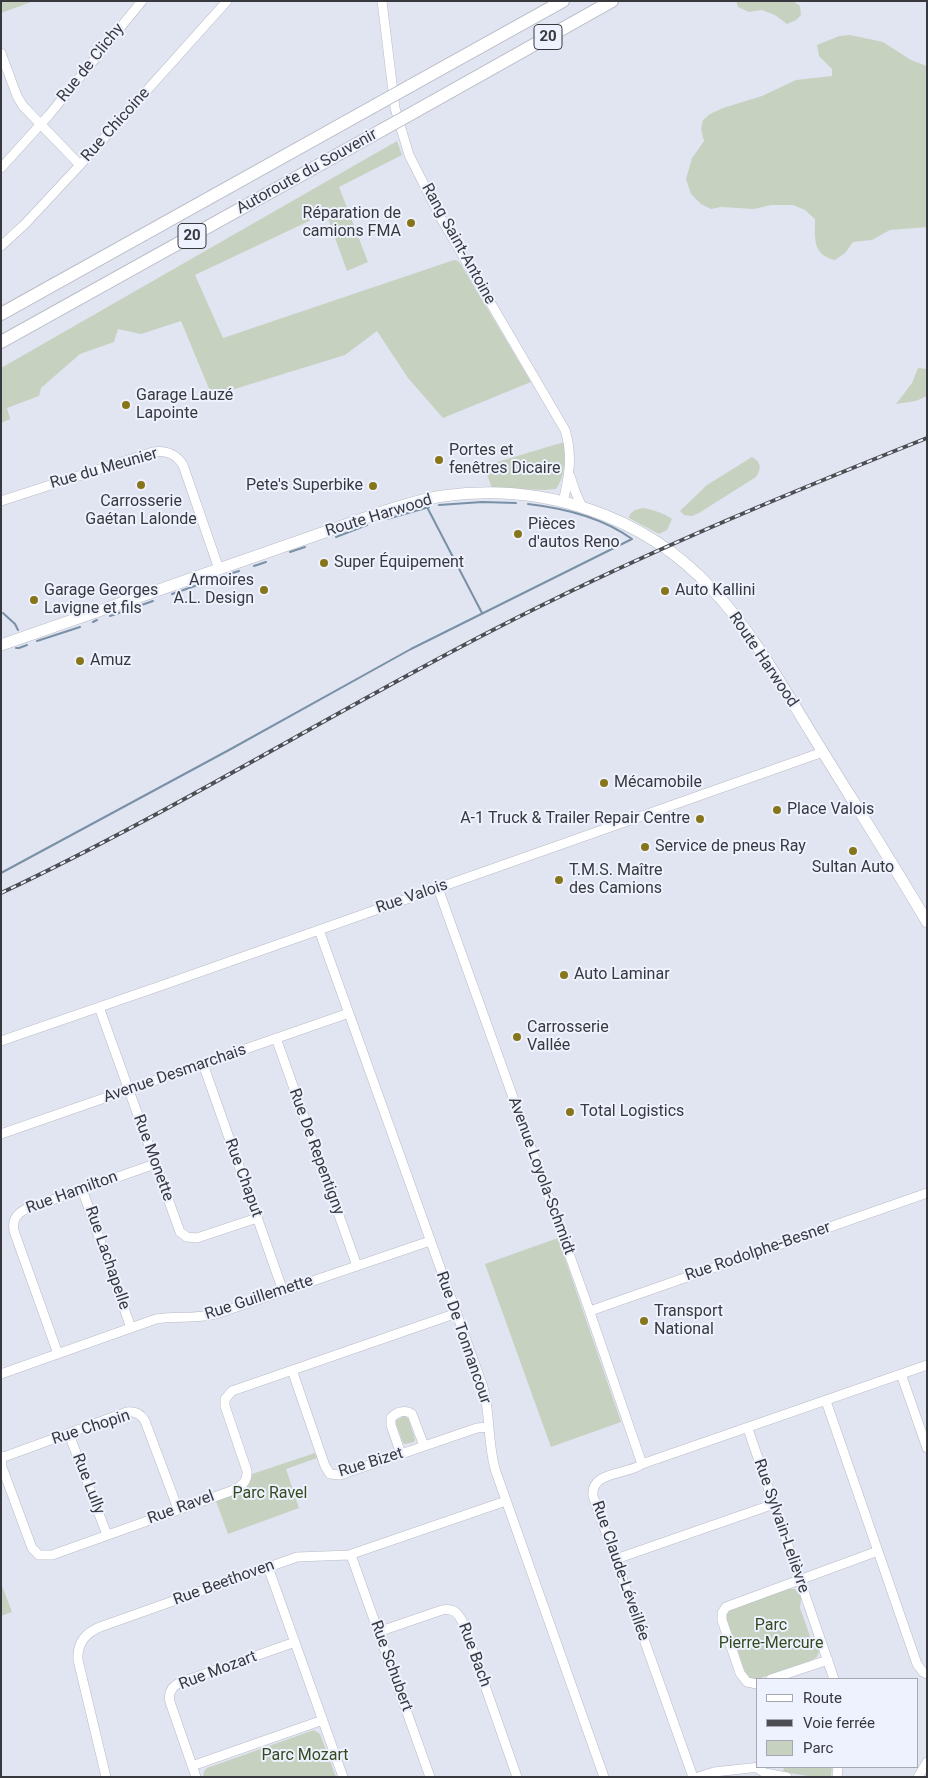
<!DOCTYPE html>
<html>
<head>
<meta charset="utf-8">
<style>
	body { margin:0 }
	#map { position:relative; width:928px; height:1778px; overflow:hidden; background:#e1e5f1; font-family:Roboto,sans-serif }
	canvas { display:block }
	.frame { position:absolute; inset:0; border:2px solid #38393e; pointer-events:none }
	.legend { position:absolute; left:756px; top:1678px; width:162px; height:90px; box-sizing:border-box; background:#eef2fe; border:1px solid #a5a8b1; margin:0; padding:6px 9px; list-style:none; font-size:15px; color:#38393e }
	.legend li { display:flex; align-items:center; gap:10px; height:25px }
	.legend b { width:25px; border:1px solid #a5a8b1 }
</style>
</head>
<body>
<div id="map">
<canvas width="928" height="1778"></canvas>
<div class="frame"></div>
<ul class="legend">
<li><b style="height:6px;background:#fff"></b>Route</li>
<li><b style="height:6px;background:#4c4e53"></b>Voie ferrée</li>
<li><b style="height:14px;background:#c7d1c0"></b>Parc</li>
</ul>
</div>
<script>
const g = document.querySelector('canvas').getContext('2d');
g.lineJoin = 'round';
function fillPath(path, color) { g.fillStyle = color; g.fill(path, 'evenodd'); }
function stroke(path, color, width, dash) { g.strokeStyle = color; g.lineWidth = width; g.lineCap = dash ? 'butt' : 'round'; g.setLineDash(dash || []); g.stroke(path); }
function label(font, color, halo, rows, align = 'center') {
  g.font = font + ' Roboto,sans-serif'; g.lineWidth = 4; g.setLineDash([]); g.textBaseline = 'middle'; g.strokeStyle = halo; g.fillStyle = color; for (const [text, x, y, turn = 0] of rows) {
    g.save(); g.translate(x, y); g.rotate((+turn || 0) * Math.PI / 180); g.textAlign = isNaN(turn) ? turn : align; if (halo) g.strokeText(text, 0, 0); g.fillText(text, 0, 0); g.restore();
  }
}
fillPath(new Path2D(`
	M1,1H34L1,13Z
	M736,1H793L800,6L801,15L796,20L787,24L775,15L762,10L749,12L738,7Z
	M850,35L883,42L911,60L927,66V227L890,230L872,240L853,242L845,253L835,260C812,255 815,238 815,219L805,210L793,205H771L754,209L721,207L711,209L701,204L691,194L686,179L692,158L704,141L701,129L703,120L710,114L723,108L762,96L796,80L832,76V69L819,56L817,45L839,36Z
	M397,141L402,155L339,187L368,262L347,271L326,213L195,275L223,338L454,260L458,261L462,266L531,382L443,418L408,378L377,331L345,355L212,396L181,321L141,334L118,329L114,342L80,354L41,388L39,396L7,408L10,419L1,423V368Z
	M918,368L927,369V396L916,401L896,404L912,383Z
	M564,442C565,456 566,476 556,489L545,490L492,488L484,466Z
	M752,457C761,462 762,468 756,477L699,513L692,516L684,515L680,511L707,485Z
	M643,508C653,510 664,513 672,519L667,530L659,534L629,518L630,514L635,510Z
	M558,1238L621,1422L551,1447L485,1264Z
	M404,1416L408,1418L415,1439L414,1442L405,1444L403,1443L395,1421Z
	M315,1453L317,1458L286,1469L299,1508L228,1534L216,1501C231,1496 250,1493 252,1474Z
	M1,1583L12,1612L1,1616Z
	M788,1589H795L799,1593L801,1598L800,1608L810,1636L818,1647L819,1651L817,1657L810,1661L758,1679H751L746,1675L727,1620V1614L731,1609Z
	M314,1730L320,1734L336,1777H203L204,1771L207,1768Z
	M784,1767H832L831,1777H814L783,1772Z`), '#c7d1c0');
stroke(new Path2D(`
	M439,505L482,502L516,503
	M427,507L482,613
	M387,519L429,507
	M336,537L367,525
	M290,552L305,547
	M254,566L266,562
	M229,574L239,571
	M172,594L212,580
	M3,613L15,624L18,630
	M110,616L153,601
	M93,622L97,620
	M37,641L80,627
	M16,648H19L27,645
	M1,873L229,750L411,649L632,539C603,518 563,508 528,504`), '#7990a6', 2);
const minor = new Path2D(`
	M382,1L395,108L409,155L442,220L565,430C573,455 569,477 563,502
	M1,53L17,96L23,106L80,165
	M1,168L49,115L142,1
	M1,246L25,224L80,165L227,1
	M570,476L575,491L582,507
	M1,501L153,452C167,450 176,454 183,465L219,569
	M438,888L586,1301L642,1464
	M319,930L483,1387C491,1415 487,1444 496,1472L604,1777
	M99,1007L180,1232L187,1237L197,1238L257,1218
	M276,1038L357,1266
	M1,1041L166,984L823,752
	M203,1064L283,1291
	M1,1134L349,1013
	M82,1189L131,1328
	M590,1311L927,1193
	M58,1354L14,1231C12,1220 16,1214 26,1209L155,1164
	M292,1370L325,1466L330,1474L340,1475L477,1428L489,1427
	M1,1374L156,1319C177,1315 198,1320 219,1313L430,1241
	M901,1374L927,1448
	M826,1401L917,1664L923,1672L927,1674
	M748,1429L834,1679
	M69,1434L107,1535
	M401,1454L391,1425V1418C396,1412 405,1409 412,1414L424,1446
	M1,1456L2,1467L32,1548L39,1555H52L231,1491C241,1487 248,1482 247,1471L225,1406V1399L232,1391L457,1313
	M1,1458L127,1412C135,1411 141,1414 145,1421L178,1509
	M351,1555L430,1777
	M616,1559L774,1504
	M268,1567L343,1777
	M378,1632L442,1610C454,1608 458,1613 463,1623L517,1777
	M771,1679L828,1660
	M757,1684L747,1682L740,1673L722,1620V1613L726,1607L878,1551
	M192,1766L323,1720
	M757,1768L765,1773L787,1777
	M106,1777L78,1660C77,1644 85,1633 100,1627L297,1557L349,1555L506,1501
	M196,1777L170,1702C168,1693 171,1687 179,1683L295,1642
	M693,1777L593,1496C590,1471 628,1475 642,1464L927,1365
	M698,1777L714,1772L760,1767
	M837,1777L838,1767
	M918,1777L927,1762`);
const major = new Path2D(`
	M1,645L365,518C390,509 417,500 443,496C542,482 644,515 712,589C751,630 783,687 813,736C851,798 890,859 927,922`);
const highway = new Path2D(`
	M410,86L563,1
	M416,111L612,1
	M1,314L376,105
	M1,342L382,130`);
stroke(minor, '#b7bbc6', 10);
stroke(major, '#b7bbc6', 12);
stroke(highway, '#b7bbc6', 14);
stroke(minor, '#fff', 9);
stroke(major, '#fff', 11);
stroke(highway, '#fff', 12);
const rail = new Path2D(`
	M1,893C169,814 326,716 491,631C632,558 779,497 927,438`);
stroke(rail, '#4c4e53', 4);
stroke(rail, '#eef2fe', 2, [5.5]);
const highwayBridge = new Path2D(`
	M376,105L410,86
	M382,130L416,111`);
stroke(highwayBridge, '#b7bbc6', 14, []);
stroke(highwayBridge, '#fff', 12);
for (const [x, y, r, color] of [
	[411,223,5,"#867619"],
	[126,405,5,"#867619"],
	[439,460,5,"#867619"],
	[141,485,5,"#867619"],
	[373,486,5,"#867619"],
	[518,534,5,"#867619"],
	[324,563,5,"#867619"],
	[264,590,5,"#867619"],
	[665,591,5,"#867619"],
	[34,600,5,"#867619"],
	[80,661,5,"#867619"],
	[604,783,5,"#867619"],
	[777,810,5,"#867619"],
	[700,819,5,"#867619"],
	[645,847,5,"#867619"],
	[853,851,5,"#867619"],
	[559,880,5,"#867619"],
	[564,975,5,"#867619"],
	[517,1037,5,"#867619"],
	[570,1112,5,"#867619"],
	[644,1321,5,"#867619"]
]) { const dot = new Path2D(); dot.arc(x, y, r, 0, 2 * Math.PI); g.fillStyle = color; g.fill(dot); stroke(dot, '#eef2fe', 2); }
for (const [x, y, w] of [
	[548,37,28],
	[192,236,28]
]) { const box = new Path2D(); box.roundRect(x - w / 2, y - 12.5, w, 25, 4); g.fillStyle = '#eef2fe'; g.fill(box); stroke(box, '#38393e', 1); }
label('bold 15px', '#38393e', null, [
	["20",548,37],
	["20",192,236]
]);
label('16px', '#38393e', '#eef2fe', [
	["Rue de Clichy",91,63,-51],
	["Rue Chicoine",116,125,-48],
	["Autoroute du Souvenir",307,172,-29],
	["Rang Saint-Antoine",458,244,61],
	["Rue du Meunier",104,469,-16],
	["Route Harwood",379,516,-17],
	["Route Harwood",763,660,56],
	["Rue Valois",412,897,-19],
	["Avenue Desmarchais",175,1074,-19],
	["Rue De Repentigny",316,1152,70],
	["Rue Monette",153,1158,70],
	["Avenue Loyola-Schmidt",541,1176,70],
	["Rue Chaput",243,1178,70],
	["Rue Hamilton",72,1193,-20],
	["Rue Rodolphe-Besner",758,1252,-19],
	["Rue Lachapelle",107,1258,71],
	["Rue Guillemette",259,1298,-18],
	["Rue De Tonnancour",463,1338,71],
	["Rue Chopin",91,1428,-18],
	["Rue Bizet",371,1463,-17],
	["Rue Lully",88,1484,69],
	["Rue Ravel",181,1508,-20],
	["Rue Sylvain-Lelièvre",781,1526,71],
	["Rue Claude-Léveillée",620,1571,71],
	["Rue Beethoven",224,1583,-20],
	["Rue Bach",474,1655,70],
	["Rue Schubert",391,1666,70],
	["Rue Mozart",218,1671,-21]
]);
label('16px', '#38393e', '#eef2fe', [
	["Réparation de",401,214,"right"],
	["camions FMA",401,232,"right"],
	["Garage Lauzé",136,396],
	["Lapointe",136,414],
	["Portes et",449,451],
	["fenêtres Dicaire",449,469],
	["Pete's Superbike",363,486,"right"],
	["Carrosserie",141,502,"center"],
	["Gaétan Lalonde",141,520,"center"],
	["Pièces",528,525],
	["d'autos Reno",528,543],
	["Super Équipement",334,563],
	["Armoires",254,581,"right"],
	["A.L. Design",254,599,"right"],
	["Garage Georges",44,591],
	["Lavigne et fils",44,609],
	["Auto Kallini",675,591],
	["Amuz",90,661],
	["Mécamobile",614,783],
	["Place Valois",787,810],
	["A-1 Truck & Trailer Repair Centre",690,819,"right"],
	["Service de pneus Ray",655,847],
	["Sultan Auto",853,868,"center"],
	["T.M.S. Maître",569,871],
	["des Camions",569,889],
	["Auto Laminar",574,975],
	["Carrosserie",527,1028],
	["Vallée",527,1046],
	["Total Logistics",580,1112],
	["Transport",654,1312],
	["National",654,1330]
], 'left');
label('16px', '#344a1f', '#eef2fe', [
	["Parc Ravel",270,1494],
	["Parc",771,1626],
	["Pierre-Mercure",771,1644],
	["Parc Mozart",305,1756]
]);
</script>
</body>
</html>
